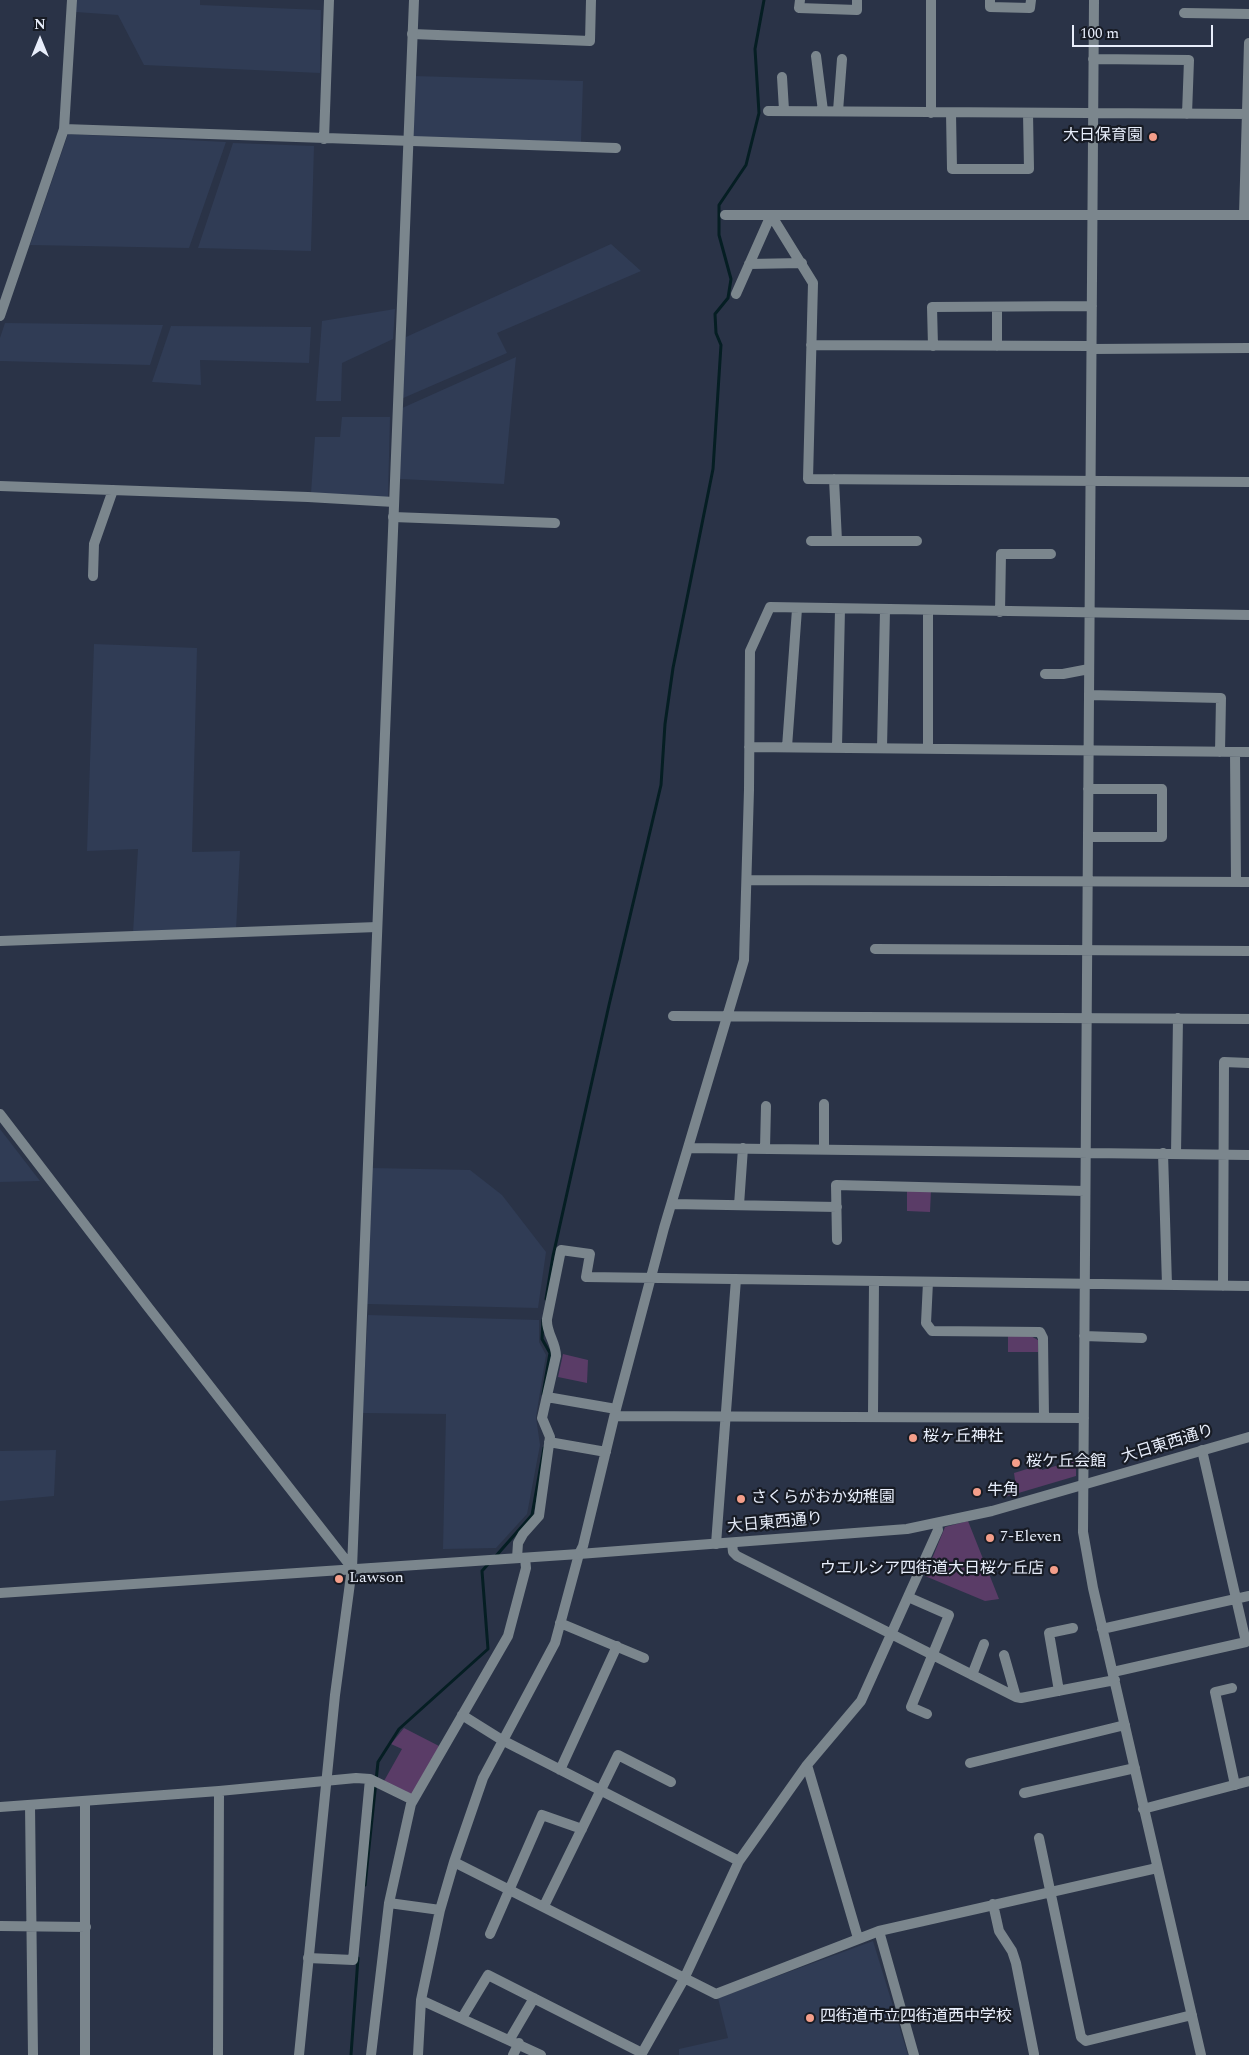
<!DOCTYPE html>
<html>
<head>
<meta charset="utf-8">
<style>
	body { margin:0 }
	#map { position:relative; width:1249px; height:2055px; overflow:hidden; background:#2a3347; font-family:Spectral,serif }
	canvas { display:block }
	.north { position:absolute; left:15px; top:15px; width:50px; height:50px; -webkit-text-stroke:4px #171b24; paint-order:stroke; rotate:0deg; font-size:14px; font-weight:700; line-height:20px; text-align:center; color:#e8eefb }
	.north::after { content:''; display:block; margin:auto; width:18px; height:22px; background:#e8eefb; clip-path:polygon(50% 0,100% 100%,50% 72%,0 100%) }
	.scale { position:absolute; left:1072px; top:25px; width:141px; height:22px; box-sizing:border-box; border:2px solid #e8eefb; border-top:0; padding-left:6px; font-size:15px; line-height:18px; white-space:nowrap; color:#e8eefb; -webkit-text-stroke:4px #171b24; paint-order:stroke }
</style>
</head>
<body>
<div id="map">
<canvas width="1249" height="2055"></canvas>
<div class="north">N</div>
<div class="scale">100 m</div>
</div>
<script>
const g = document.querySelector('canvas').getContext('2d');
g.lineJoin = 'round';
function fillPath(path, color) { g.fillStyle = color; g.fill(path, 'evenodd'); }
function stroke(path, color, width, dash) { g.strokeStyle = color; g.lineWidth = width; g.lineCap = dash ? 'butt' : 'round'; g.setLineDash(dash || []); g.stroke(path); }
function label(font, color, halo, rows, align = 'center') {
  g.font = font + ' Spectral,"Noto Sans JP",serif'; g.lineWidth = 4.5; g.setLineDash([]); g.textBaseline = 'middle'; g.strokeStyle = halo; g.fillStyle = color; for (const [text, x, y, turn = 0] of rows) {
    g.save(); g.translate(x, y); g.rotate((+turn || 0) * Math.PI / 180); g.textAlign = isNaN(turn) ? turn : align; if (halo) g.strokeText(text, 0, 0); g.fillText(text, 0, 0); g.restore();
  }
}
fillPath(new Path2D(`
	M76,0H200V5L321,10L320,73L144,65L118,15L76,12Z
	M414,76L583,81L581,142L412,138Z
	M68,134L226,142L189,248L30,245Z
	M233,143L314,146L311,251L198,248Z
	M611,244L641,271L497,333L507,353L401,399L406,337Z
	M395,309L393,339L342,363L341,401H316L322,321Z
	M5,323L163,325L150,365L0,361V338Z
	M171,326L311,327L309,363L200,360L201,385L152,382Z
	M516,357L504,484L400,479V409Z
	M342,417H390L388,497L311,493L315,437H340Z
	M94,644L197,648L192,852L240,851L236,930L133,933L138,849L87,851Z
	M0,1129L40,1181L0,1182Z
	M372,1168L470,1170L502,1195L546,1252L538,1308L367,1304Z
	M368,1315L539,1320V1342L546,1355L536,1417L540,1445L527,1514L496,1548L443,1549L446,1414L362,1413Z
	M56,1450L54,1496L0,1501V1451Z
	M873,1941L908,2055H679V2049L728,2038L718,1998Z`), '#303c55');
fillPath(new Path2D(`
	M907,1190H931L930,1212L907,1211Z
	M1027,1334L1038,1340V1352H1008V1335Z
	M563,1354L588,1360L587,1383L558,1377Z
	M1076,1460V1476L1005,1497L1002,1484L1015,1480L1014,1473L1040,1465L1042,1470Z
	M968,1521L999,1599L985,1601L925,1576L945,1527Z
	M404,1728L439,1746L414,1794L409,1795L384,1781L402,1749L391,1744Z`), '#5a3c67');
stroke(new Path2D(`
	M546,1299L553,1256L609,1005L661,785L665,724L673,668L713,469L721,345L716,333L715,314L728,298L731,279L719,235V205L746,165L759,113L755,49L764,0
	M543,1394L550,1353L542,1339L543,1320
	M495,1557L532,1515L544,1448
	M365,1885L378,1762L399,1729L488,1649L482,1571L489,1563
	M351,2055L358,1958`), '#051e23', 3);
stroke(new Path2D(`
	M800,0L799,8L857,10V0
	M990,0V7L1030,8L1031,0
	M1094,0L1083,1532L1093,1588L1201,2055
	M1184,13L1249,14
	M412,34L590,41L591,0
	M816,56L823,111
	M1093,59L1189,60L1187,114
	M782,77L784,110
	M768,111L1249,114
	M838,111L842,59
	M931,113V0
	M951,113L952,169H1029L1028,113
	M64,129L616,148
	M324,139L329,0
	M725,215H771L736,294
	M771,215L813,283L808,479L1249,482
	M771,215H1249
	M1244,215L1249,43
	M749,264L802,263
	M997,307V346
	M0,316L64,129L72,0
	M811,345L1091,346
	M933,346L932,307L1092,306
	M1091,349L1249,348
	M834,479L837,541
	M0,486L308,497L394,502
	M393,517L555,523
	M811,541H917
	M93,576L94,544L113,490
	M1000,612L1001,554H1051
	M1045,674H1063L1089,669
	M1089,695L1221,698L1220,752
	M749,747L1249,752
	M787,747L797,609
	M837,747L840,609
	M882,748L885,610
	M928,749V611
	M1235,752L1236,882
	M1088,837H1162V789H1088
	M747,880L1249,882
	M0,941L377,927
	M875,949L1249,951
	M673,1016L1249,1019
	M824,1104V1149
	M689,1148L1249,1155
	M765,1148L766,1106
	M1163,1153L1167,1285
	M1176,1154L1178,1018
	M672,1204L837,1207
	M739,1205L743,1148
	M837,1240L836,1185L1085,1191
	M928,1282L926,1323L932,1331L1040,1332L1043,1338L1044,1417
	M1223,1286L1224,1062L1249,1063
	M1084,1336L1142,1338
	M547,1397L616,1409
	M873,1415L874,1281
	M615,1416L1084,1418
	M549,1442L606,1452
	M732,1543L733,1552L737,1556L1016,1697L1021,1698L1115,1680
	M716,1544L736,1279
	M517,1558L518,1543L523,1534L539,1516L550,1437L542,1418L556,1356C556,1342 546,1333 547,1319L561,1250L590,1254L586,1277L1249,1286
	M908,1597L949,1615L911,1707L927,1714
	M560,1623L644,1658
	M1102,1629L1249,1596
	M1004,1655L1016,1697
	M1113,1672L1246,1642L1202,1450
	M972,1675L984,1644
	M1232,1688L1215,1692L1235,1785
	M1059,1691L1049,1633L1073,1628
	M462,1715L502,1740L739,1861
	M970,1763L1125,1725
	M807,1765L858,1938
	M560,1770L617,1646
	M1024,1793L1135,1768
	M85,1801V2055
	M30,1805L33,2055
	M0,1807L219,1791L356,1778L370,1779L413,1800
	M1143,1809L1249,1781
	M1039,1838L1081,2037L1086,2041L1192,2015
	M454,1862L716,1994L879,1931L1157,1868
	M389,1903L440,1910
	M993,1904L999,1931L1012,1951L1016,1963L1034,2054
	M544,1906L618,1755L671,1782
	M0,1926L86,1927
	M879,1931L914,2055
	M490,1934L542,1815L582,1829
	M308,1958L353,1960L370,1779
	M421,2000L541,2055
	M462,2018L488,1975L642,2053
	M510,2039L534,1998
	M218,2055L219,1791
	M371,2055L389,1903L411,1804L508,1636L526,1568L525,1558
	M418,2055L421,2000L440,1910L454,1862L483,1778L555,1643L579,1554L583,1546L616,1409L664,1228L744,960L749,790L750,651L770,607L1249,615
	M513,2055L519,2043
	M641,2055L684,1979L739,1861L807,1765L861,1701L938,1530L937,1524`), '#7b868d', 10);
stroke(new Path2D(`
	M0,1114L148,1307L352,1568
	M0,1593L579,1554L907,1529L992,1511L1249,1437
	M299,2055L335,1695L352,1568L414,0`), '#7b868d', 10);
for (const [x, y, r, color] of [
	[1153,137,5,"#f49e8a"],
	[913,1438,5,"#f49e8a"],
	[1016,1463,5,"#f49e8a"],
	[977,1492,5,"#f49e8a"],
	[741,1499,5,"#f49e8a"],
	[990,1538,5,"#f49e8a"],
	[1054,1570,5,"#f49e8a"],
	[339,1579,5,"#f49e8a"],
	[810,2018,5,"#f49e8a"]
]) { const dot = new Path2D(); dot.arc(x, y, r, 0, 2 * Math.PI); g.fillStyle = color; g.fill(dot); stroke(dot, '#171b24', 2); }
label('16px', '#e8eefb', '#171b24', [
	["大日保育園",1143,137,"right"],
	["桜ヶ丘神社",923,1438],
	["桜ケ丘会館",1026,1463],
	["牛角",987,1492],
	["さくらがおか幼稚園",751,1499],
	["7-Eleven",1000,1538],
	["ウエルシア四街道大日桜ケ丘店",1044,1570,"right"],
	["Lawson",349,1579],
	["四街道市立四街道西中学校",820,2018]
], 'left');
label('16px', '#e8eefb', '#171b24', [
	["大日東西通り",1168,1445,-17],
	["大日東西通り",775,1524,-5]
]);
</script>
</body>
</html>
